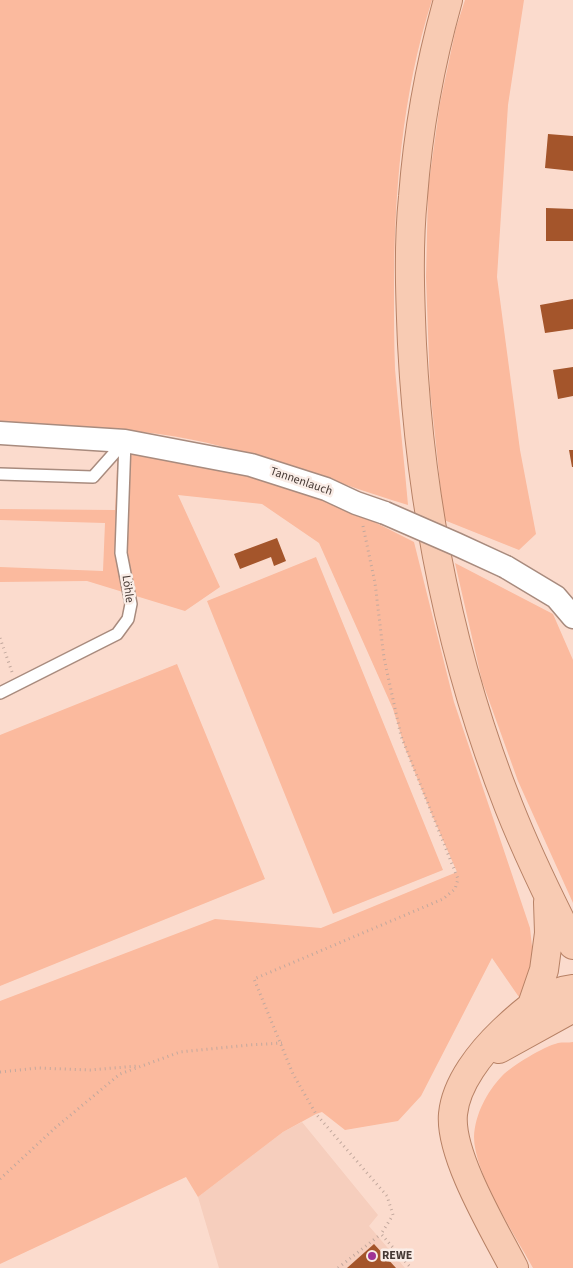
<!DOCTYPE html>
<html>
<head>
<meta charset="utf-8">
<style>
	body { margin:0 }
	canvas { display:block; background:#fbdbcd }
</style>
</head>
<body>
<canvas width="573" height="1268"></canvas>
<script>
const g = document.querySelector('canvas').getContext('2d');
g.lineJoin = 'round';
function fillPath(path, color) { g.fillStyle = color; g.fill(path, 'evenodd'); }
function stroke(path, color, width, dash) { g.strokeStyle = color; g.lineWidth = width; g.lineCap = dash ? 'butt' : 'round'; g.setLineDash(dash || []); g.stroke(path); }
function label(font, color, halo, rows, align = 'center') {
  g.font = font + ' "Source Sans 3",sans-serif'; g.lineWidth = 5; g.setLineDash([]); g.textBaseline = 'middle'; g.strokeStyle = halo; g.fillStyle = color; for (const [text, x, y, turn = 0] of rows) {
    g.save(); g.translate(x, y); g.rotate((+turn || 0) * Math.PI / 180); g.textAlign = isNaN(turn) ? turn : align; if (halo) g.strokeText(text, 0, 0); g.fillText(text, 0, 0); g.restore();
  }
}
fillPath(new Path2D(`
	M302,1122L378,1215L369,1226L405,1268H219L198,1197L283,1132Z`), '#f6cebd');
fillPath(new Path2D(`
	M0,0H432C402,94 394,194 394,293C394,318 394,343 395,369C399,414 404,459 408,505C326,480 245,446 159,434C107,427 53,426 0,423Z
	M465,0H524L508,105L497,277L520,450L536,534L519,550L444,520L430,389L426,277L428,189L440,103L456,28Z
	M118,444L190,456L325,497L414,542L454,702L530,928L533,956L531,970L521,1000L492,958L421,1096L398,1121L345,1130L322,1112L316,1114L283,1132L198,1197L186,1177L0,1264V1001L215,919L321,928L457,872L432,815L405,748L393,709L319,543L262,504L178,495L220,587L185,611L87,581L0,582V567L103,571L105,523L0,520V509L115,510Z
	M316,557L443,870L333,914L207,601Z
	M455,563L553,614L573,660V903L518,781L482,681Z
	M177,664L265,879L0,986V735Z
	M573,1042V1268H533C515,1235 474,1173 474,1137C475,1114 487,1092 502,1076C513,1065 543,1047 558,1043C562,1042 568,1043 573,1042Z`), '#fbba9e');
fillPath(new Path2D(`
	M548,134L573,136V171L545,168Z
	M546,208L573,209V241H546Z
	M573,299V329L545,333L540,305Z
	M573,367V396L558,399L553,370Z
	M569,450H573V467H572Z
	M277,538L286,561L274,566L271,557L240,569L234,554Z
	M374,1244L396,1268H347Z`), '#a4552b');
const lane = new Path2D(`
	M0,474L93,477L125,441
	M0,693L117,634L128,619L131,604L121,553L125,441`);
const street = new Path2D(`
	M0,433L125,441L251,465L326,489L356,503L385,513
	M506,567L556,597L573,617`);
const primary = new Path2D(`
	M448,0C430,64 418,131 413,197C408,246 410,296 412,344C420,502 451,660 509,807C528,855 550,900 573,945
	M532,1005L544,970L549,933L548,902
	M499,1049L573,1008
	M514,1268C495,1231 449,1155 453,1114C456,1083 481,1052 503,1031C523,1012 545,992 573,989`);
stroke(lane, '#a88b7e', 14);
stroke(street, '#a88b7e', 25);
stroke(primary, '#b78165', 30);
stroke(new Path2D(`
	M363,526L375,583L384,658L401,736L458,879L455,889L443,899L254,979L293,1074L316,1114L387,1196L393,1215L381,1234L411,1268
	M0,638L12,672
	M0,1072L38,1068L90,1070L137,1066
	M0,1179L55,1128L120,1074L180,1052L249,1045L282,1043
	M338,1268L381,1234`), '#c2a89d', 3, [1, 4]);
stroke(lane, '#fff', 11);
stroke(street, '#fff', 22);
stroke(primary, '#f8cbb3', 28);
const streetBridge = new Path2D(`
	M385,513L456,544L506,567`);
stroke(streetBridge, '#a88b7e', 25, []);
stroke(streetBridge, '#fff', 22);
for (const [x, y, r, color] of [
	[372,1256,5,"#9f3495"]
]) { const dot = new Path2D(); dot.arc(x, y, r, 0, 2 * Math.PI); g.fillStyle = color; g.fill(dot); stroke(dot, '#faede7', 2); }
label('12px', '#453833', '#faede7', [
	["Tannenlauch",301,482,19],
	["Löhle",127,589,82]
]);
label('bold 12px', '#453833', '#faede7', [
	["REWE",382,1256]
], 'left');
</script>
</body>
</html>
